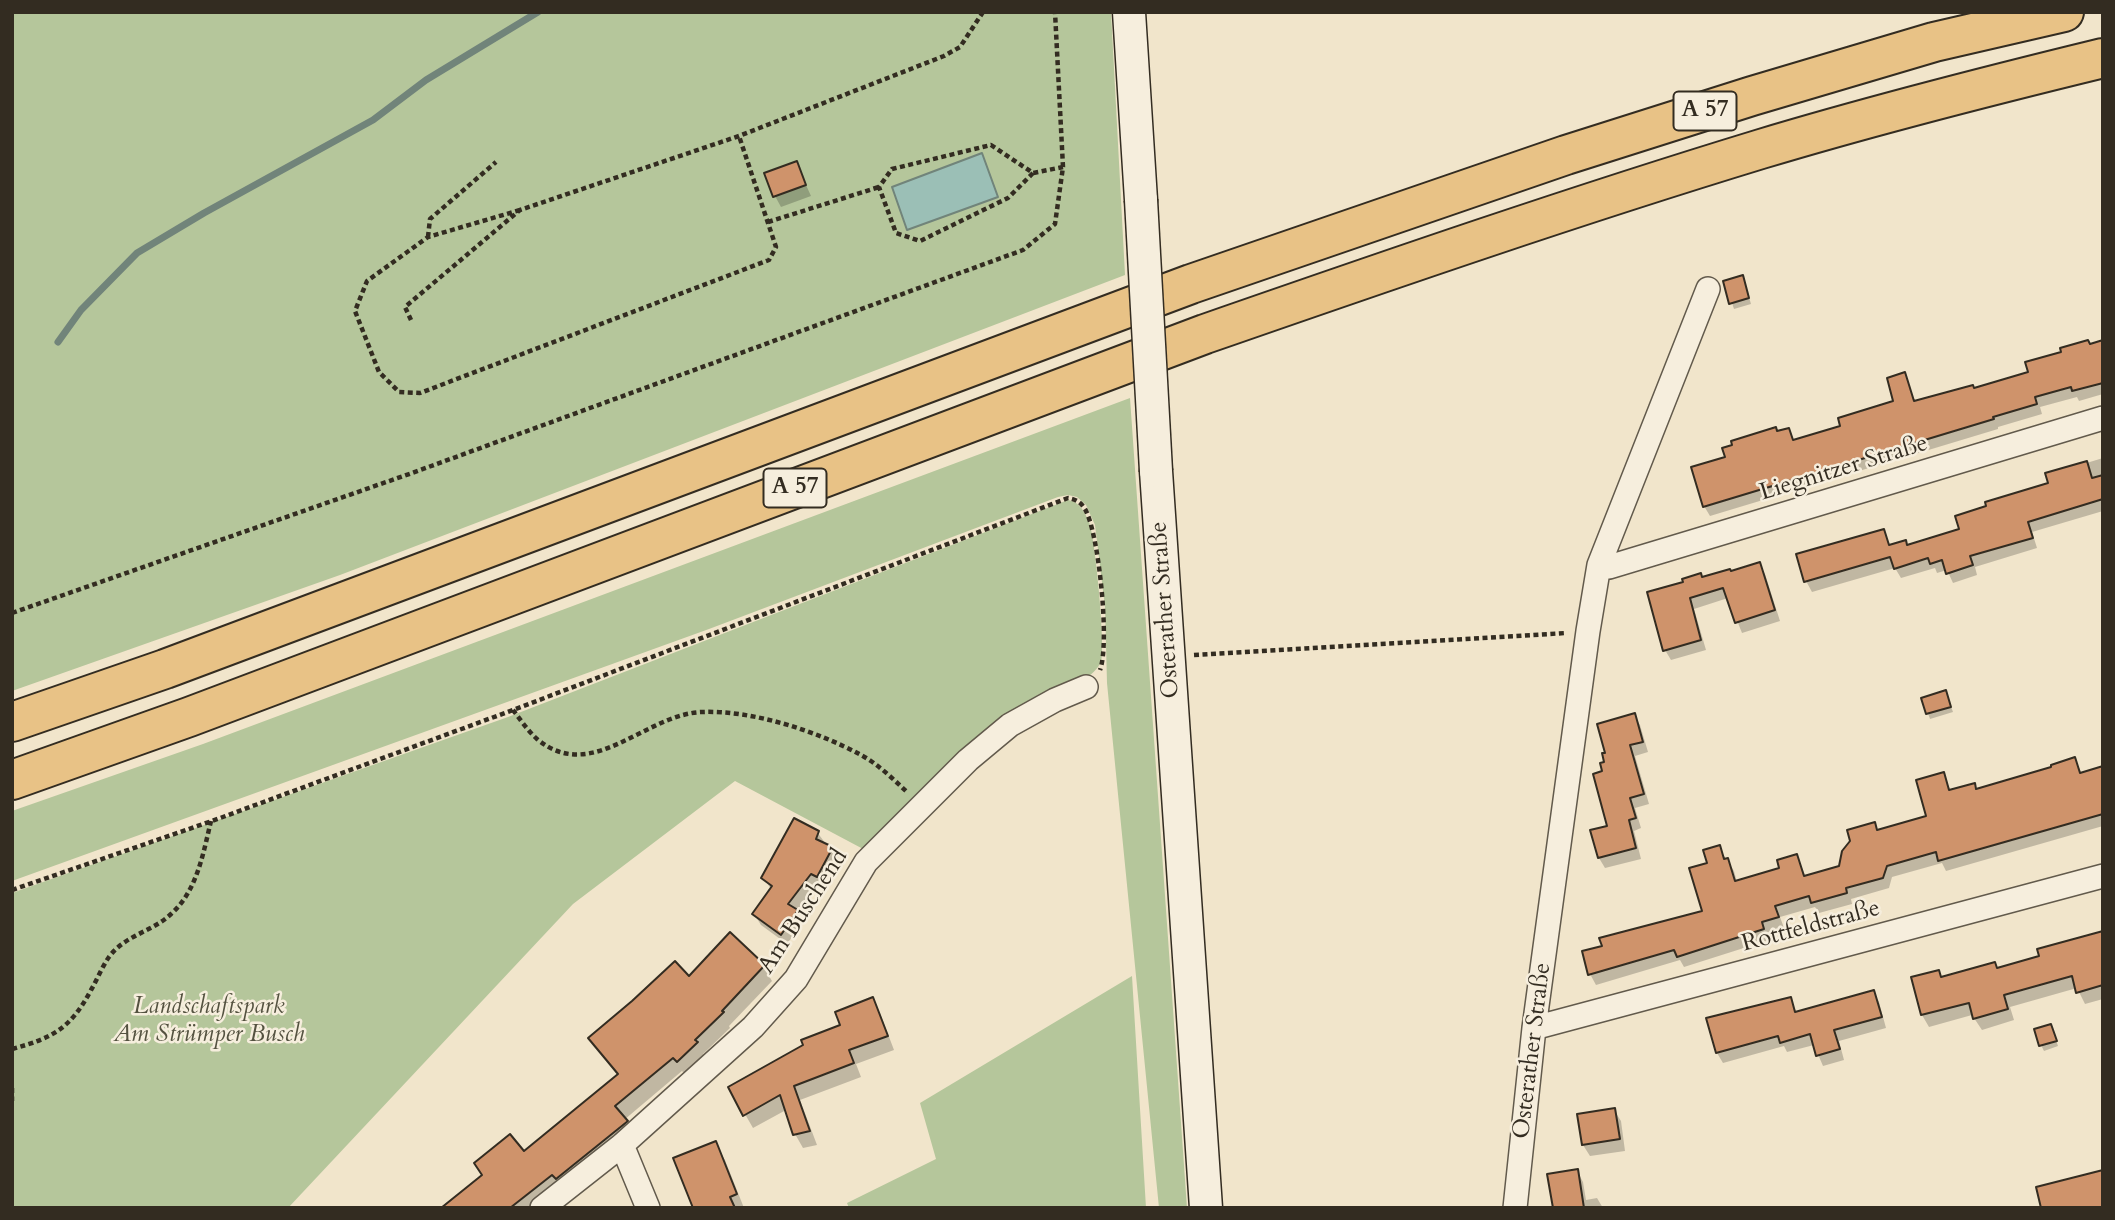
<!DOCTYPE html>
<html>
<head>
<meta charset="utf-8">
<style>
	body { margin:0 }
	#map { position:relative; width:2115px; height:1220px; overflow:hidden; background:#f1e5cb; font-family:Cardo,serif }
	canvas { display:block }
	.frame { position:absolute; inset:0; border:14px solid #332c21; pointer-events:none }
</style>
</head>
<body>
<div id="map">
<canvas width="2115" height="1220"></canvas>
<div class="frame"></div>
</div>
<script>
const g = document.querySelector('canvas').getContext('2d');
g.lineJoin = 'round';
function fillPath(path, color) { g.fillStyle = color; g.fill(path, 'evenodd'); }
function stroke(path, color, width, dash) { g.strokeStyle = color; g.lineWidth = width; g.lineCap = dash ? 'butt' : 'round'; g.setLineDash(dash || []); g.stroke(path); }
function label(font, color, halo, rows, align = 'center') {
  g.font = font + ' Cardo,serif'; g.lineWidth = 5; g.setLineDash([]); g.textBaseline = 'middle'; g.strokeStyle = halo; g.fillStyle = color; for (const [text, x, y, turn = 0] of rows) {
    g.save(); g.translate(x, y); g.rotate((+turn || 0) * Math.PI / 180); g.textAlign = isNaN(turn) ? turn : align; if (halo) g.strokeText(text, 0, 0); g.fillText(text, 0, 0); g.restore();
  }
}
fillPath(new Path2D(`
	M12,12H1111L1125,275L340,575L12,691Z
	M1130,398L1187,1208H1159L1107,683L1105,607L1095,525L1086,505L1077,497L1068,495L1058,497L709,629L12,881V811L203,744Z
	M1068,500C1080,502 1084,511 1089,522C1095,536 1106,650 1101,662C1093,678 1077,682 1062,689L865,850L735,781L573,904L288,1208H12V893L508,717Z
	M1132,976L1146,1208H849L847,1203L936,1159L920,1103Z`), '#b5c69b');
const water = new Path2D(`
	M982,153L998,197L907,230L892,187Z`);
fillPath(water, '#9bbfb6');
stroke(water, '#71847a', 2);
fillPath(new Path2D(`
	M796,163L811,196L781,207L775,196Z
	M1725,282L1745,283L1751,304L1734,309Z
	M2103,342V394L2079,401L2077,397L2040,407L2042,414L1998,427V429L1710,516L1704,506L1727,458L1777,433L1788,430L1794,440L1843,427L1896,402L1904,374L1915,403L1974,389L2030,373Z
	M2103,458V511L2032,532L2037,548L1975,567L1977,575L1953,583L1947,570L1937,573L1935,568L1901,578L1895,568L1812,592L1806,581L1883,531L1891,547H1907L1961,530L2050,484L2047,475Z
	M1759,564L1765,574L1780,621L1742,633L1728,598L1694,609L1706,650L1671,660L1665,650L1649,594Z
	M1948,698L1953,712L1930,719L1923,699Z
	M1634,715L1640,725L1648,752L1635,756L1649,804L1635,808L1641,828L1634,831L1641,859L1605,868L1599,858L1593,831L1610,827L1605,772L1606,763Z
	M2075,759L2082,774L2103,769V826L1946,871L1942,863L1892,877L1889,888L1851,899L1852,904L1819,913L1815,907L1780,917L1784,928L1767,933L1769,940L1684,967L1680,960L1596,985L1590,974L1704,912L1709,864L1719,848L1734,871L1737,882L1782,869L1797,856L1806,877L1840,867L1874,825L1878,831L1928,817L1943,774L1951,791L1974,785L1977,791L2053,768Z
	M817,832L837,859L823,887L817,883L797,911L803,922L787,944L761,925L754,914L772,890L763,878Z
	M2103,933V999L2085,1004L2077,988L2010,1007L2014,1020L1982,1030L1972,1015L1929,1027L1922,1015L1913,979L1938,972L1942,979L1997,970L2041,957Z
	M763,966L772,981L729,1026L730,1028L703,1054L704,1057L686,1075L682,1071L624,1120L634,1136L537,1208H443L524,1154L618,1076L599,1052L590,1038L689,979Z
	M1873,992L1879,1002L1886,1028L1839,1041L1844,1060L1823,1066L1814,1045L1787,1052L1784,1046L1723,1063L1717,1053L1790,999L1797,1013Z
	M872,1000L880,1013L894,1050L856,1064L861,1077L800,1100L817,1145L803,1148L795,1134L786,1110L753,1128L730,1088L842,1026Z
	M2053,1031L2058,1046L2044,1051L2041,1045Z
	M1614,1110L1621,1121L1625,1151L1590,1156L1583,1145Z
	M715,1143L725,1160L744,1208H695Z
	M1577,1171L1583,1182L1586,1200L1597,1198L1603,1208H1555Z`), '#0003');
stroke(new Path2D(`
	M58,342L81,310L137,253L204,213L373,120L426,80L538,12`), '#71847a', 7);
const building = new Path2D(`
	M797,161L806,185L773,197L764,173Z
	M1743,275L1749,298L1729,304L1723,281Z
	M2088,340L2090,344L2103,340V383L2072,391L2071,387L2035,397L2037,404L1993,417L1994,419L1703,507L1691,467L1725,457L1722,448L1732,445L1731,441L1776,427L1777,431L1789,428L1793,440L1840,426L1838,418L1893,401L1887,378L1905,372L1914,401L1973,385L1974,388L2028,372L2025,362L2061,352L2060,348Z
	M2087,461L2092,478L2103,475V499L2028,522L2033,538L1970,556L1973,565L1946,574L1942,560L1930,564L1928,558L1894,569L1890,557L1804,582L1796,554L1884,529L1889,545L1906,540L1907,545L1959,529L1955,516L1986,506L1985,502L2048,483L2045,473Z
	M1760,562L1775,610L1735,623L1723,588L1690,598L1701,640L1663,651L1647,592L1683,582L1682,579L1701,573L1702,577L1730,569L1731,571Z
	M1946,690L1951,707L1926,714L1921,698Z
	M1635,713L1643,742L1630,745L1644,794L1630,798L1636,818L1629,820L1636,848L1598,858L1590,830L1607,826L1593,774L1602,771L1600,763L1604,762L1602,753H1605L1597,724Z
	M2075,757L2080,773L2103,766V814L1938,861L1936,852L1887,866L1883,878L1846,888L1847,893L1811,903L1809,896L1775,906L1779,917L1762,922L1764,929L1677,957L1674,950L1588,975L1582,951L1602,946L1599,938L1702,911L1689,868L1707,863L1703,850L1720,845L1724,859L1728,858L1735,881L1779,868L1777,860L1797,854L1804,876L1839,866L1842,851L1850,841L1847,830L1875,822L1877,830L1926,816L1916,780L1944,772L1949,790L1975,783L1976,789L2051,767V765Z
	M794,818L819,831L816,839L833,847L817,877L811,874L788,904L798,910L781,935L752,914L772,886L761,878Z
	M2103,931V985L2076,993L2072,976L2004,995L2008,1009L1973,1019L1969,1003L1921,1015L1911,977L1939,970L1941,977L1995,962L1997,968L2039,956L2037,949Z
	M730,932L765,965L722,1011L724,1012L695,1040L698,1042L677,1062L673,1058L615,1106L628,1121L556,1179L552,1175L510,1208H441L482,1175L474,1163L510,1134L524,1151L618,1074L588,1038L632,1001L675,961L689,976Z
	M1874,990L1882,1017L1834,1030L1840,1049L1816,1056L1810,1034L1780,1043L1778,1036L1716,1053L1706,1018L1791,997L1795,1012Z
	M873,997L888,1036L849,1050L854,1063L794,1086L810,1131L793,1135L780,1095L743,1116L728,1087L803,1045L801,1040L840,1025L835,1012Z
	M2051,1024L2057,1041L2039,1046L2034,1029Z
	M1615,1108L1620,1139L1582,1145L1577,1114Z
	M716,1141L737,1194L730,1197L735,1208H693L673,1158Z
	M1578,1169L1584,1208H1553L1547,1174Z
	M2103,1170V1208H2041L2036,1187Z`);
fillPath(building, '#cf936b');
stroke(building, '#332c21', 2);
const street = new Path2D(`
	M1599,565L1609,567L2103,418
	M1534,1028L2103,876
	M622,1145L648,1208
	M542,1208L622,1145L753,1027L796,979L866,862L968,760L1010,725L1055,700L1086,687
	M1515,1208L1534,1028L1588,631L1599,565L1708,289`);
const secondary = new Path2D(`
	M1129,12L1141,200
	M1156,471L1206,1208`);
const highway = new Path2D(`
	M12,722L165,669L1191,284L1566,155L1752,96L1934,42L2064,12
	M12,780L189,717L1205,334C1389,270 1574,206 1761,149C1874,115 1988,86 2103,58`);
stroke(street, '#625a4c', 26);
stroke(secondary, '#332c21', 35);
stroke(highway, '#332c21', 42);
stroke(new Path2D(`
	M1033,173L1008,198L920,241L896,233L879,187L892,169L991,145L1033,173L1063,167
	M520,210L428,237L367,281L355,311L379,372L399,392L420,393L769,260L776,247L739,136
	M768,222L879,187
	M428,237L430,219L496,162
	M411,320L405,307L520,210L739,136L944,56L960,47L983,12
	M12,613L412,473L1023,250L1055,224L1063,167L1055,12
	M1194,655L1566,633
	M513,710C520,719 528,731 537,739C592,785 645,714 702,712C752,710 817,731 861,755C878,764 893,779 907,792
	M12,890L212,821L513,710L1068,498C1075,499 1081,502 1085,509C1099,533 1110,644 1100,670
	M12,1049C53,1038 71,1028 91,990C97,980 102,967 109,957C125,935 152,932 171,914C197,891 203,854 211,821
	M12,1088V1101`), '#332c21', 4.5, [5, 3.5]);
stroke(street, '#f6eedd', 23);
stroke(secondary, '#f6eedd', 32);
stroke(highway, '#e8c286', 38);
const secondaryBridge = new Path2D(`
	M1141,200L1156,471`);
stroke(secondaryBridge, '#332c21', 35, []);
stroke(secondaryBridge, '#f6eedd', 32);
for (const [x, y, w] of [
	[1705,111,63],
	[795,488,63]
]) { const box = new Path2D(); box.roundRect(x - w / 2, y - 19.5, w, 39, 5); g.fillStyle = '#f6eedd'; g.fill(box); stroke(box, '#332c21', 2); }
label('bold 23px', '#332c21', null, [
	["A 57",1705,111],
	["A 57",795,488]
]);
label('24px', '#332c21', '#f6eedd', [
	["Liegnitzer Straße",1844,469,-17],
	["Osterather Straße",1166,610,-94],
	["Am Buschend",804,912,-57],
	["Rottfeldstraße",1811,927,-15],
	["Osterather Straße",1533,1051,-83]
]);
label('italic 24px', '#545240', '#f6eedd', [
	["Landschaftspark",209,1007],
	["Am Strümper Busch",209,1035]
]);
</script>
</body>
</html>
